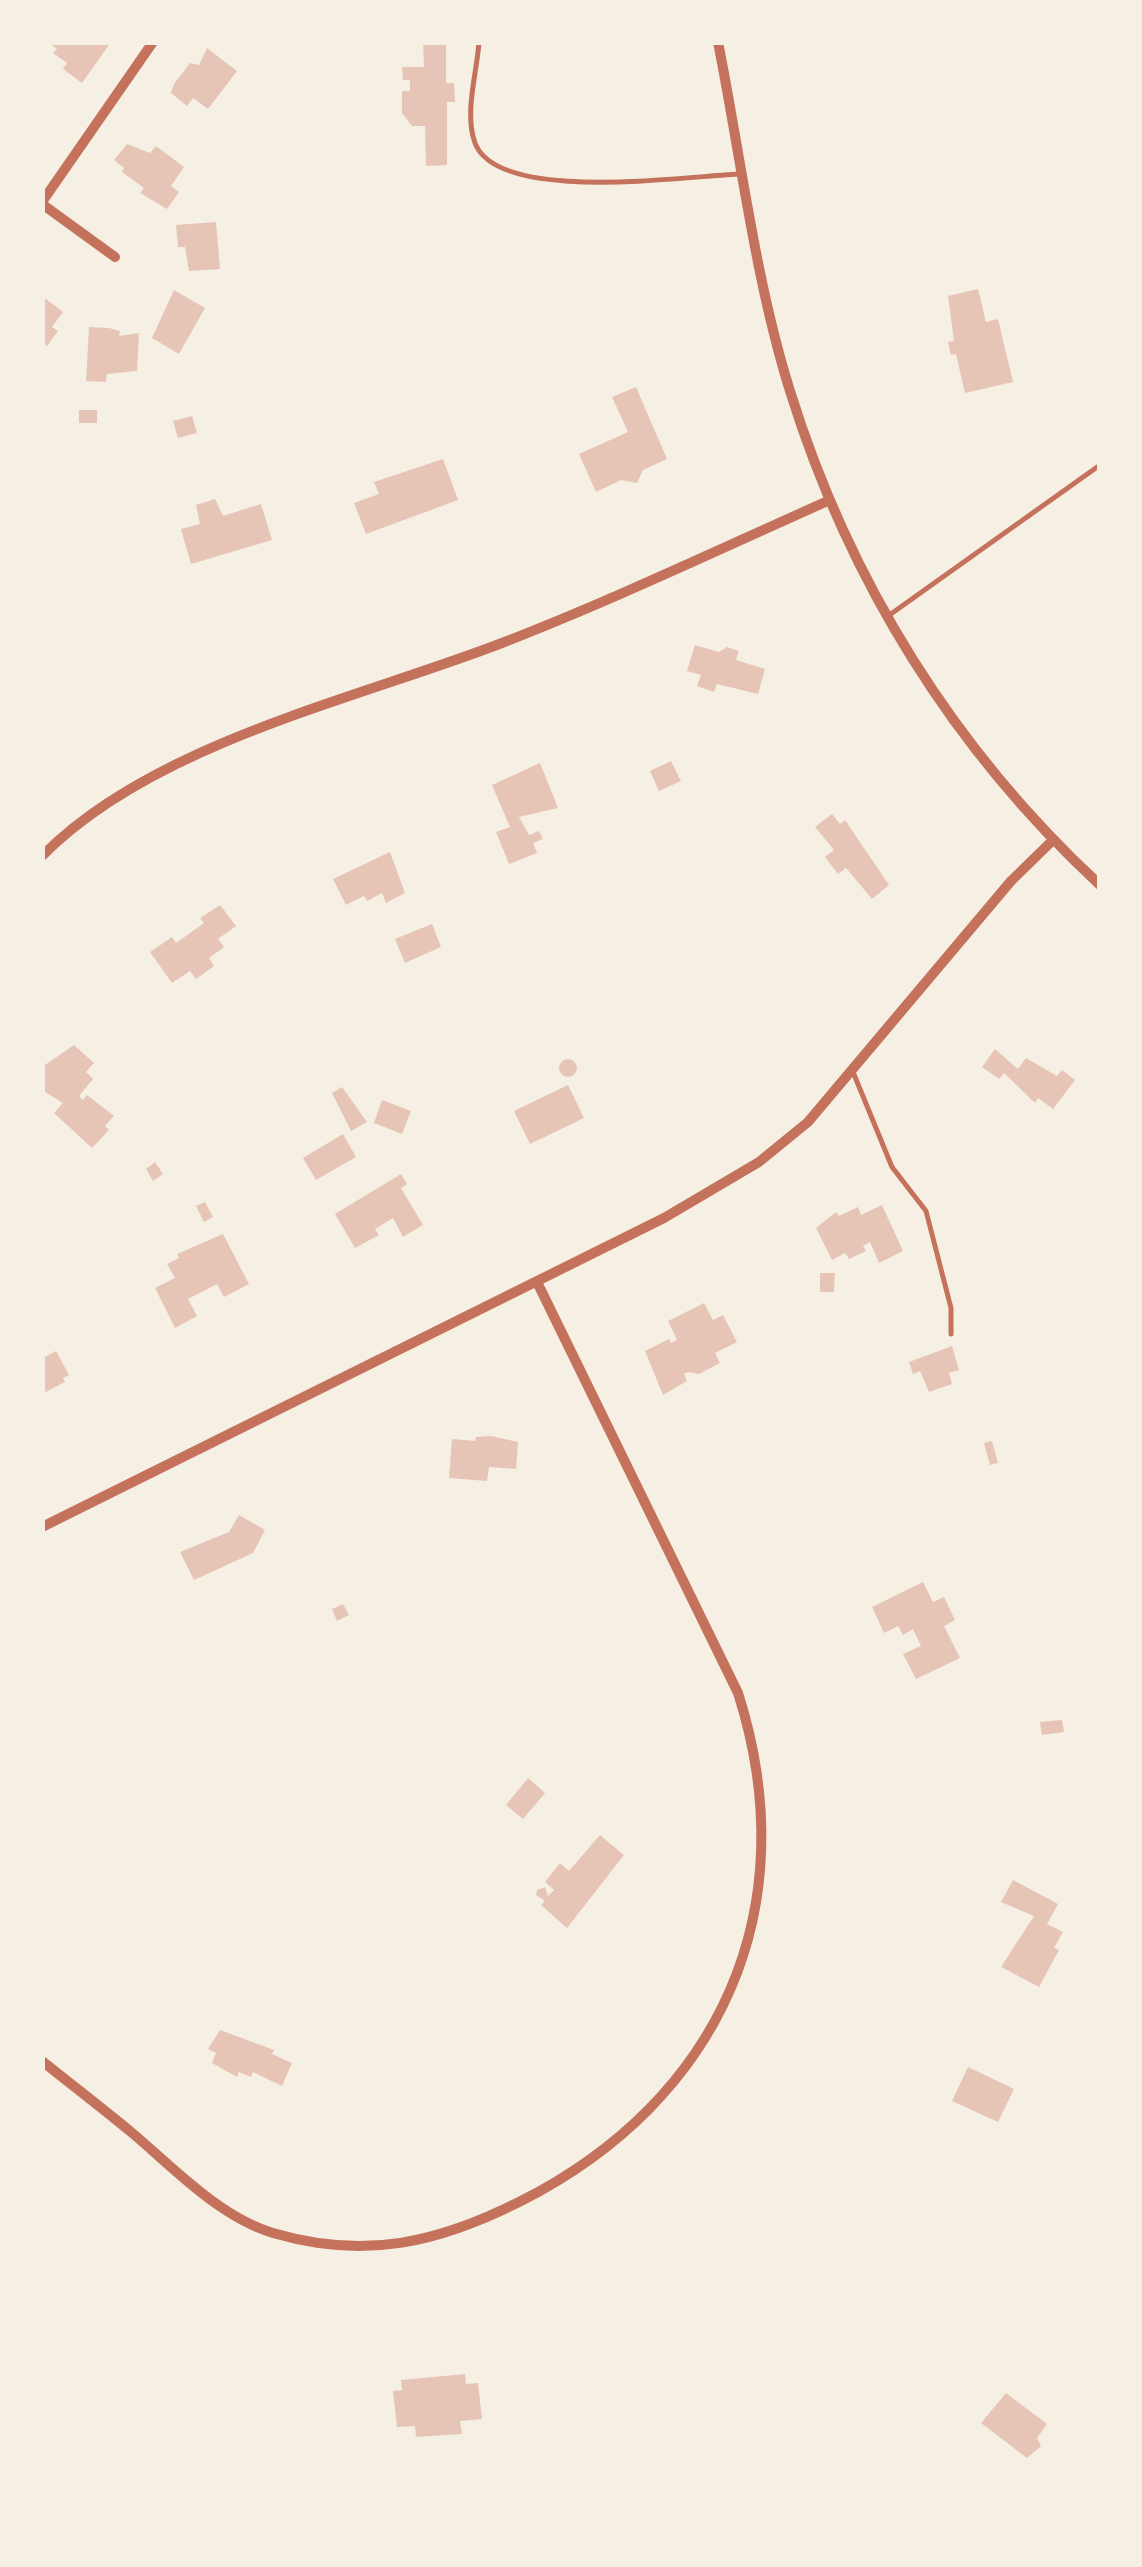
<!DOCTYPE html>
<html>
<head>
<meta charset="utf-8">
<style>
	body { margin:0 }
	#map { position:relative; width:1142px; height:2567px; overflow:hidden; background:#f6efe4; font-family:"IBM Plex Serif",serif }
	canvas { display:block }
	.frame { position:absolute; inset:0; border:45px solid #f6efe4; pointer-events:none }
</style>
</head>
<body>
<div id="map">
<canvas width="1142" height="2567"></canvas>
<div class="frame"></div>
</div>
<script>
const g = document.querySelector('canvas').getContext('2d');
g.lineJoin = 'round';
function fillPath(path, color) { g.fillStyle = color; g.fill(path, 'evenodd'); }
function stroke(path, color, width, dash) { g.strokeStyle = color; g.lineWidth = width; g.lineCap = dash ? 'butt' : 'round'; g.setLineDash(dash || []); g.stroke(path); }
fillPath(new Path2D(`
	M48,42H111L82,83L63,69L67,63L53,53L57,49Z
	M423,42H446V83H454L455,102H447V165L426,166L425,126H412L402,113V91H410V80H403L402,67H424Z
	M207,48L237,71L208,109L193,98L187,106L171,93L174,84L190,63L199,65Z
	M127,144L150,153L156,146L184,167L171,186L179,192L167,209L140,193L144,188L122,172L124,168L114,160Z
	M216,222L220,269L189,271L185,247H178L176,225Z
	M978,289L986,322L998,319L1013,382L965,393L956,354L951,355L948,342L954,341L948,296Z
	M174,290L205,308L179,354L152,338Z
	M42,296L63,312L52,327L58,331L47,346L42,342Z
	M89,327L109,328L120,331L119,336L139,333L137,371L107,374L106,382L86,381Z
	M636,387L667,459L643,470L637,483L621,480L596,492L579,454L628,432L612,397Z
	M79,410H97V423H79Z
	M192,416L197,433L178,438L173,421Z
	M443,459L458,500L366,534L354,503L379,494L374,482Z
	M215,499L223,516L261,504L272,540L191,564L181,529L200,524L196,505Z
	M695,645L719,652L727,647L739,651L736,660L765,669L758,694L717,684L714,692L697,686L701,675L687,671Z
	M671,761L681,781L659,791L650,771Z
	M540,763L558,808L519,817L529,835L539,831L543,839L533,843L537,853L509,864L496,832L510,827L492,785Z
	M832,814L840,824L845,820L889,885L872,899L846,868L838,874L825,857L834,850L815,827Z
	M390,852L405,893L386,903L382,893L367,901L364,896L346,905L333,879Z
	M220,905L236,926L218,939L224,947L209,958L214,966L196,979L190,971L172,983L150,952L172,937L176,943L204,923L200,918Z
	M432,924L441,947L405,963L395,939Z
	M74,1045L94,1063L86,1072L93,1079L79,1096L83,1100L87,1095L114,1116L105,1126L109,1130L92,1148L54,1113L63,1103L42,1090V1067Z
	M995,1049L1018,1069L1026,1058L1057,1076L1062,1070L1075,1080L1053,1109L1038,1098L1035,1103L1004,1073L999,1079L982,1067Z
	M559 1068a9 9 0 1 1 18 0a9 9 0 1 1-18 0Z
	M568,1085L584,1118L530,1144L514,1111Z
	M342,1087L367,1122L351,1131L332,1093Z
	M382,1100L411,1111L402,1134L374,1123Z
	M343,1134L356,1157L316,1180L303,1158Z
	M155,1162L163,1174L153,1181L146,1169Z
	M401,1174L407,1184L401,1188L423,1225L403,1237L393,1218L375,1229L379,1235L355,1248L335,1214Z
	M205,1202L213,1217L204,1222L196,1206Z
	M882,1205L903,1251L879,1263L870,1242L863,1246L866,1251L849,1259L845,1253L832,1260L816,1228L836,1212L839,1216L858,1207L861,1215Z
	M223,1234L249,1284L224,1297L217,1284L188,1299L197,1316L175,1328L155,1288L175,1278L167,1264L179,1258L177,1254Z
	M820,1273H835L834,1292H820Z
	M704,1303L713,1320L723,1315L737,1342L715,1353L720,1363L699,1374L688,1372L684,1374L687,1381L663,1395L645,1351L669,1339L671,1343L677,1340L668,1321Z
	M952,1346L959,1370L949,1373L952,1384L929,1392L920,1371L913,1374L909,1362Z
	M56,1351L69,1375L63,1378L65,1382L42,1394V1359Z
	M491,1436L518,1442L516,1469L489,1467L487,1481L449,1478L452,1439L475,1441L476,1437Z
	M992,1441L998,1463L990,1465L984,1443Z
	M239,1515L265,1530L253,1553L194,1580L180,1552L229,1532Z
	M923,1582L933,1602L944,1597L955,1620L944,1626L960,1658L916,1679L903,1654L921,1646L913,1629L903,1635L898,1626L884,1633L872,1607Z
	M343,1604L349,1615L337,1621L332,1609Z
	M1062,1720L1064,1732L1042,1735L1040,1722Z
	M528,1778L545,1793L523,1819L506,1805Z
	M600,1835L624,1855L567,1928L541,1905L545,1901L536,1895L537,1890L545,1887L548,1896L554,1890L545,1882L560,1863L569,1871Z
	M1013,1880L1058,1904L1047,1924L1063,1932L1054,1948L1059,1950L1039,1987L1001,1967L1034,1916L1001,1902Z
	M220,2030L274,2050L272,2054L292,2063L282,2086L253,2072L251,2077L239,2072L237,2077L212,2063L216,2053L208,2049Z
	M968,2067L1014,2089L998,2122L952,2101Z
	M465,2374L466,2384L478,2383L482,2419L460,2421L462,2434L416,2437L415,2426L397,2427L393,2391L402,2390L401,2380Z
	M1006,2393L1047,2424L1037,2438L1041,2446L1027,2458L981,2423Z`), '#e6c5b7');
stroke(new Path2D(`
	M479,42C477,73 464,113 475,143C498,204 686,176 741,174
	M888,616L1100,465
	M853,1072L892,1167L926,1211L951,1308V1334`), '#c5725c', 5);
stroke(new Path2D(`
	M718,42C741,158 755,279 790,391C849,581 954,750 1100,885
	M42,202L153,42
	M42,204L115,257
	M42,856C153,743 357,699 502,643C613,600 722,548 830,500
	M42,1527L664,1218L759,1162L808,1122L1011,881L1052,841
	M42,2061C72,2085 102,2108 131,2132C173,2167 219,2217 273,2233C365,2260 438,2243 521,2201C720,2100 807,1909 738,1693L537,1282`), '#c5725c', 10);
</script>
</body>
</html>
